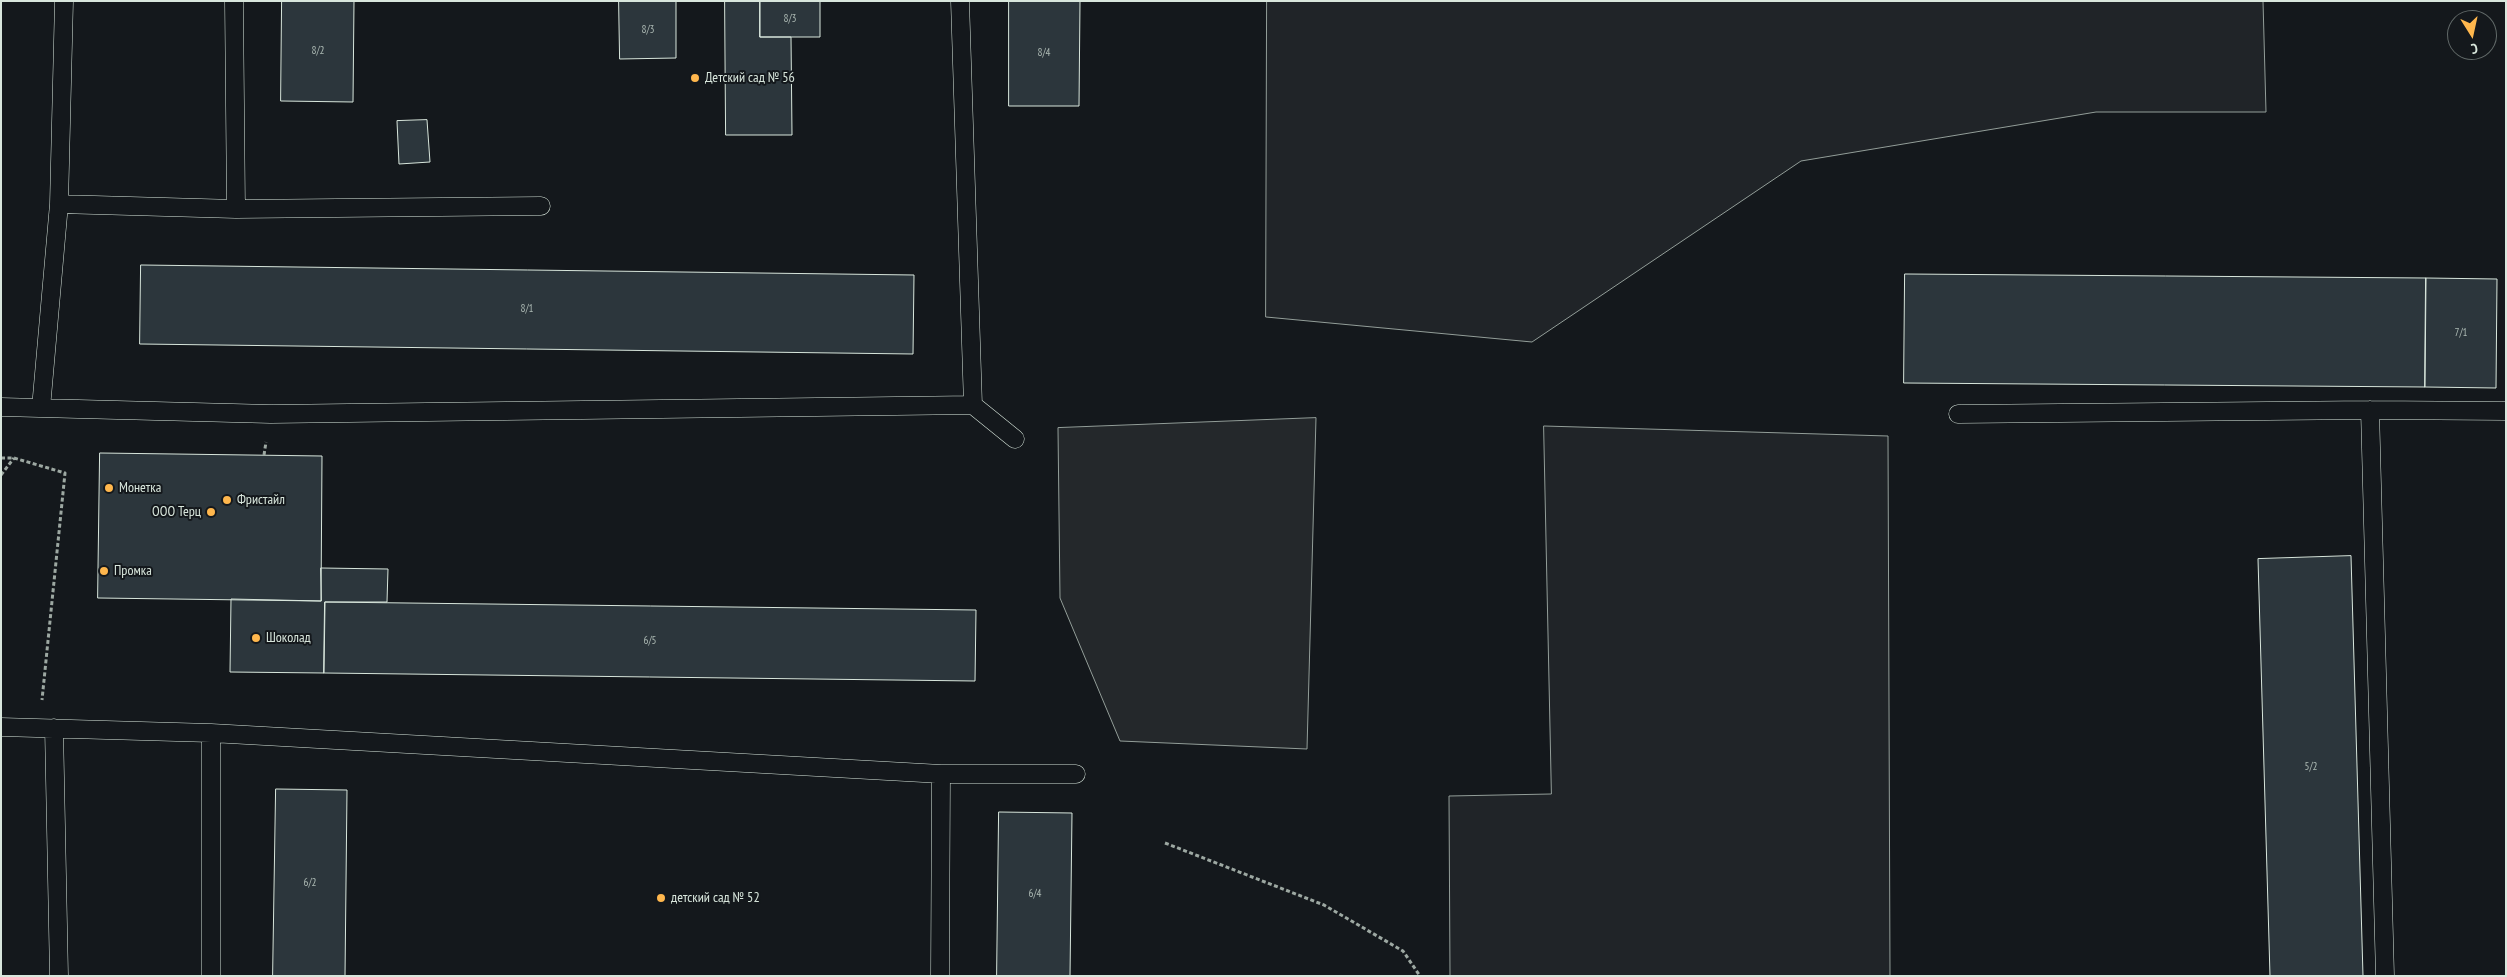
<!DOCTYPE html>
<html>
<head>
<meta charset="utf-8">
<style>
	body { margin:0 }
	#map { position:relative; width:2507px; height:977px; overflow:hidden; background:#14181c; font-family:"PT Sans Narrow",sans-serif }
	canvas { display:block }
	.frame { position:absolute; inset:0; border:2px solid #d8e6dc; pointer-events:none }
	.north { position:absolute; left:2447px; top:10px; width:50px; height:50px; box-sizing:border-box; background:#14181c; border:1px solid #626a69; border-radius:50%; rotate:170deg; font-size:14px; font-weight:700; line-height:20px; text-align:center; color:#d8e6dc }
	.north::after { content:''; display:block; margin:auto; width:18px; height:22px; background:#ffb74d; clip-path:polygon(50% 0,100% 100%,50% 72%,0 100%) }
</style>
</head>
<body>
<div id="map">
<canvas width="2507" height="977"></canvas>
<div class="frame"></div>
<div class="north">С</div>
</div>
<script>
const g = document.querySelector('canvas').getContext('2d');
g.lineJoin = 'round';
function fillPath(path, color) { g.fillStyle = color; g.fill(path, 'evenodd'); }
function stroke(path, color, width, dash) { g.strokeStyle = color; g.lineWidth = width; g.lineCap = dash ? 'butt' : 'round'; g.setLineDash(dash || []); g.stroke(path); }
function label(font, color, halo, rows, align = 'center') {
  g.font = font + ' "PT Sans Narrow",sans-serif'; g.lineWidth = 4; g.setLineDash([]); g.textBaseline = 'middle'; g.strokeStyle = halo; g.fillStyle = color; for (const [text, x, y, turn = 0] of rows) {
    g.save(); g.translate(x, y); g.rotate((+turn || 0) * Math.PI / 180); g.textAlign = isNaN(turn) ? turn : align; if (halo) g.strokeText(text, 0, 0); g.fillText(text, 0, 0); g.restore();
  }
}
const green = new Path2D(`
	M1267,1H2263L2266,112H2096L1801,161L1532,342L1266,317Z
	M1544,426L1888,436L1890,976H1450L1449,796L1551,794Z`);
fillPath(green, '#202428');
stroke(green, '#939e99', 1);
const parking = new Path2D(`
	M1316,418L1307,749L1120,741L1060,598L1058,428Z`);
fillPath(parking, '#24282b');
stroke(parking, '#939e99', 1);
const building = new Path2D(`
	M282,1H354L353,102L281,101Z
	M619,1H676V58L620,59Z
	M725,1H760V37H791L792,135H726Z
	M760,1H820V37H760Z
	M1009,1H1080L1079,106H1009Z
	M427,120L430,162L399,164L397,121Z
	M141,265L914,275L913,354L140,344Z
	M1905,274L2426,278L2425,387L1904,383Z
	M2426,278L2497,279L2496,388L2425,387Z
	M100,453L322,456L321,601L98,598Z
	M2351,556L2363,976H2270L2258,559Z
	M321,568L388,569L387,602H325L324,673L230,672L231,599L321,601Z
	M325,602L976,610L975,681L324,673Z
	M276,789L347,790L345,976H273Z
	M999,812L1072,813L1070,976H997Z`);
fillPath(building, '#2c363c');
stroke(building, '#d8e6dc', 1);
const lane = new Path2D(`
	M234,1L236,209
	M960,1L973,405
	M59,204L236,209L541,206
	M1,407L271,414L973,405L1015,439
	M41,408L59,204L64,1
	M2370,410L2385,976
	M1958,414L2370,410L2506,411
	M1,727L211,733L941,774H1076
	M54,728L59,976
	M211,976V733
	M940,976L941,774`);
stroke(lane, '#d8e6dc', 19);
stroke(new Path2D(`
	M264,455L266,442
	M1,458H14L65,473L42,700
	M1,475L14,458
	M1165,843L1324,905L1403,951L1420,976`), '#9da8a2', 3, [4, 2.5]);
stroke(lane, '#14181c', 18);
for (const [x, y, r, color] of [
	[695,78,5,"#ffb74d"],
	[109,488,5,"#ffb74d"],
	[227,500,5,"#ffb74d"],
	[211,512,5,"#ffb74d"],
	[104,571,5,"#ffb74d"],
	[256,638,5,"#ffb74d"],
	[661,898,5,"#ffb74d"]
]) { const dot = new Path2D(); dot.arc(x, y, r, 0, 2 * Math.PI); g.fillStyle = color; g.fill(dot); stroke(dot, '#14181c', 2); }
label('11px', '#adbab4', null, [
	["8/3",790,19],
	["8/3",648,30],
	["8/2",318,51],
	["8/4",1044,53],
	["8/1",527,309],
	["7/1",2461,333],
	["6/5",650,641],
	["5/2",2311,767],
	["6/2",310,883],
	["6/4",1035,894]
]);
label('14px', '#d8e6dc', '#14181c', [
	["Детский сад № 56",705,78],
	["Монетка",119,488],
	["Фристайл",237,500],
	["ООО Терц",201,512,"right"],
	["Промка",114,571],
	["Шоколад",266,638],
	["детский сад № 52",671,898]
], 'left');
</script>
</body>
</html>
